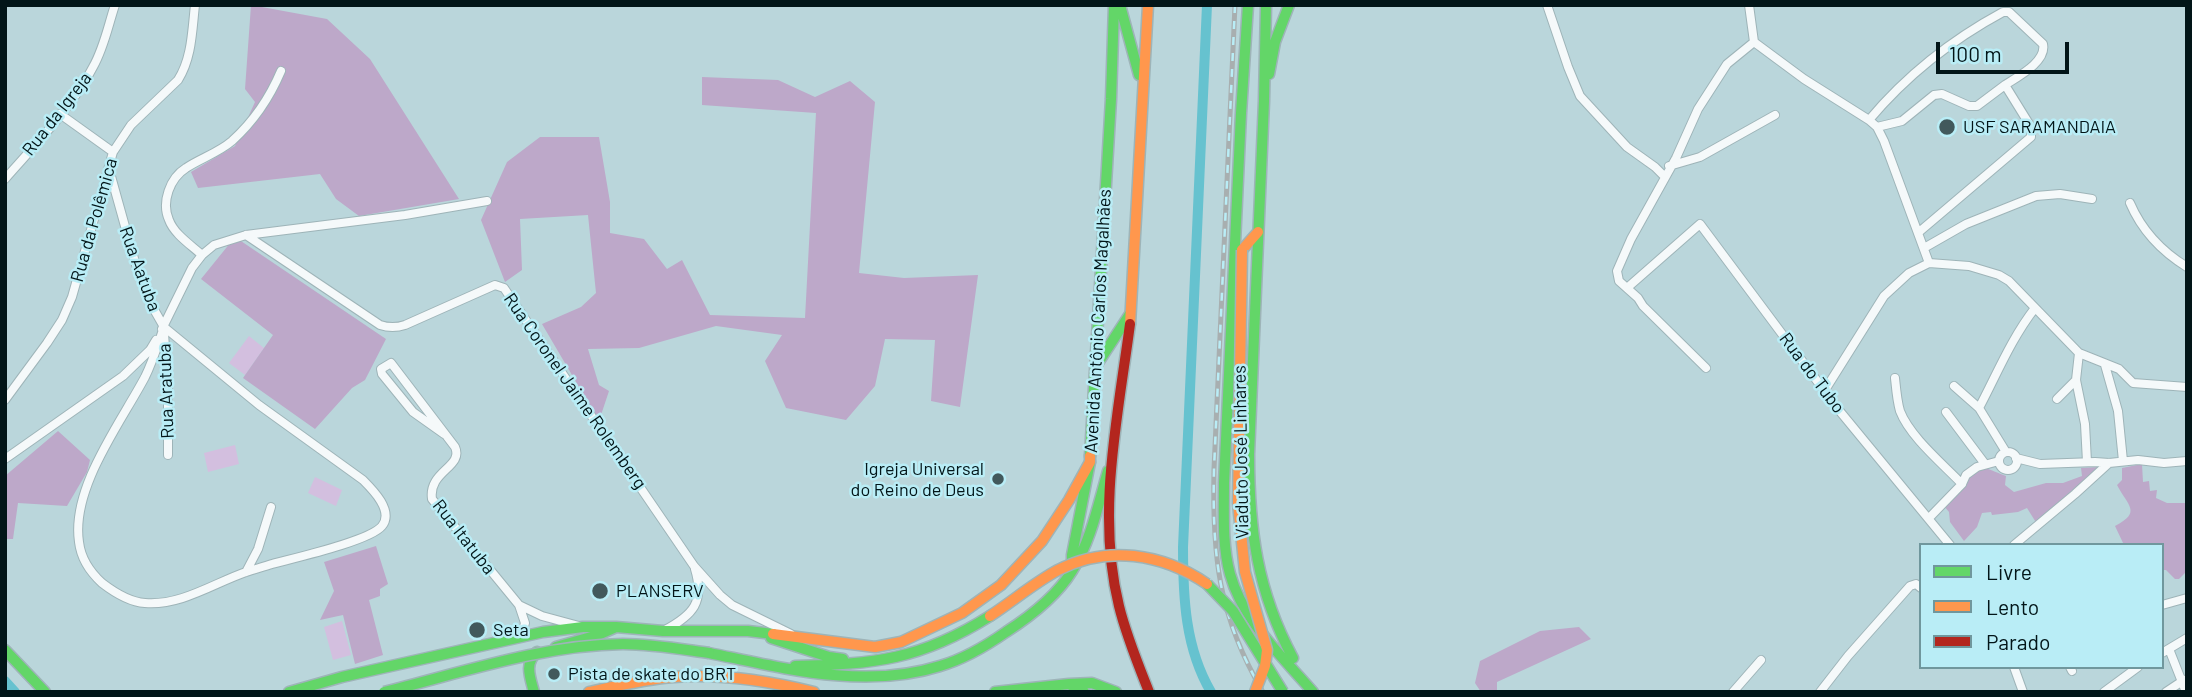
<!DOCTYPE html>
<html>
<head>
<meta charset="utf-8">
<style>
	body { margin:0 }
	#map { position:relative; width:2192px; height:697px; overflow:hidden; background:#bad6db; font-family:Barlow,sans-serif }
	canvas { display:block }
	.frame { position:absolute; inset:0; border:7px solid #021518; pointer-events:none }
	.legend { position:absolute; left:1919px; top:543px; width:245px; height:126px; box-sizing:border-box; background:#b9edf6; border:2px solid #70979d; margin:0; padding:9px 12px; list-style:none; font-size:21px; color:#021518 }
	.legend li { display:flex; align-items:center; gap:14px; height:35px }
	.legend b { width:35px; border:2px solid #70979d }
	.scale { position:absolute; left:1936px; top:42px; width:133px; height:32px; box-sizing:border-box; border:4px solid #021518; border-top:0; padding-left:9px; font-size:21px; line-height:24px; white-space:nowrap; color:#021518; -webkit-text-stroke:5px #b9edf6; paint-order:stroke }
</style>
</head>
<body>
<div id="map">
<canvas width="2192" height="697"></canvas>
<div class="frame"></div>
<ul class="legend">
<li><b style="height:9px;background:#63d668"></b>Livre</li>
<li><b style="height:9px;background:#ff974d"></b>Lento</li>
<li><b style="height:9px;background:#b3261e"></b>Parado</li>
</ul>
<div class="scale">100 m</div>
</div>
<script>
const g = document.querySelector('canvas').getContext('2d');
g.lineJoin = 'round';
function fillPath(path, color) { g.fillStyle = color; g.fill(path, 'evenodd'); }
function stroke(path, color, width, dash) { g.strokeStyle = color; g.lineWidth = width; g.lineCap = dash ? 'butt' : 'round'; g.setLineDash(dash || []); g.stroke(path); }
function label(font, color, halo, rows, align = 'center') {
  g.font = font + ' Barlow,sans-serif'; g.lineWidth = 5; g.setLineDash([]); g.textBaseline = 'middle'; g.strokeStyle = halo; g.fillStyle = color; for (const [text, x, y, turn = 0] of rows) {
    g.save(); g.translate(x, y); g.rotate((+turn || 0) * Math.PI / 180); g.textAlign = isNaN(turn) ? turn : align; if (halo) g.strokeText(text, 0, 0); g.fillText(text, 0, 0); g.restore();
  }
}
fillPath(new Path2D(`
	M249,336L264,348L245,375L229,363Z
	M235,445L239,464L208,472L204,453Z
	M315,477L342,490L336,506L308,493Z
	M342,621L351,655L333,660L324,627Z`), '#d3bfdf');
fillPath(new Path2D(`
	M251,5L327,19L370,59L459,199L359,216L336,199L320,174L198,188L191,172L235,146L255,102L245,89Z
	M702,77L778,80L815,97L850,81L875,102L859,273L904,278L978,275L960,407L931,401L935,340L885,339L875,386L846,420L786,408L765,361L782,335L716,326L639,348L588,349L599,385L609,391L599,421L542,324L581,307L596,293L588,215L520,219L522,270L505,282L481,220L507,162L540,137H599L610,202V233L644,239L667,269L682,260L710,315L805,318L816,113L702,105Z
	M235,237L386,339L365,380L352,388L315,429L243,378L273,335L201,279Z
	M58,431L90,460L87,472L67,506L18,503L13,539H5V476Z
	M2142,464L2143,482L2149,481L2150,491L2157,490L2156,498L2167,503H2187V571L2179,579H2175L2166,570H2162V545H2124L2115,526C2142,512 2128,506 2117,485L2122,480V468Z
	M2100,467L2037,524L2027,508L2018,512L1992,515L1991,512L1982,513L1977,527L1964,541L1950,522L1949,512L1944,506C1952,495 1970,466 1984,468C1991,469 1999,474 2006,476L2005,485L2014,492L2046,483H2063L2082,476L2081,468Z
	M376,546L388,584L380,589V596L369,600L383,655L355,664L343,615L320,620L334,591L324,562Z
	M1579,627L1591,639L1497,682V692H1481L1475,683L1480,661L1540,631Z`), '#bda8c9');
stroke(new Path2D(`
	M1207,5L1183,547C1183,597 1185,648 1211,692
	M5,681L15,692`), '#66c2cf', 10);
const street = new Path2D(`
	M1547,5L1568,67L1580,96L1627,147L1655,167L1665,177
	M1749,5L1754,42
	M1754,42L1804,79L1869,120L1877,127L1884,141L1929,263
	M60,114L113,152
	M1869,120C1906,76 1953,39 2003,12H2009L2043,44C2047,62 2017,77 2005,85L2031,127V137L1919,232
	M1877,127L1902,121L1934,95L1942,94L1969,106H1977L2005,85
	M1669,166L1700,157L1775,115
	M109,169L135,262L152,306L164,327L259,405L363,480C373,490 394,511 382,526C370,541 294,558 272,564C263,567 255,569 246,572C214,583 181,606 145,603C129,602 115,593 102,583C90,572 81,559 79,542C71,488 120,424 145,377C153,361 158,344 164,327
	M5,179C33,147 74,105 93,67C104,48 108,26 115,5
	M2130,203C2142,231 2161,251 2187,267
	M246,235L380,325C389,328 396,328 405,325L495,285L504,288L694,566L720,595L732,605L791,634
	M1924,248L1966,224L2036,196L2060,194L2092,199
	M202,255C191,245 174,234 169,220C161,202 170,178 186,168C201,158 218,153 232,141C253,122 270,97 281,71
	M1627,288L1700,224L1838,409L1950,545
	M162,329L192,268L202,255L214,245L246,235L405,215L487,201
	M164,334L168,384V455
	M2079,353L2076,380L2085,424L2087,462
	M2105,365L2118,411L2123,461
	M1706,368L1643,306L1638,298L1619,281L1617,271L1631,239L1676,158L1698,109L1727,64L1754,42
	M1895,378C1896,388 1897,401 1900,411C1910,437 1943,464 1962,484
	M1954,386L1979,408L2006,452
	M1825,390L1884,296L1909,273L1929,263L1969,266L1999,275L2009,281L2079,353L2119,369L2133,383L2187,387
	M2057,399L2076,380
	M5,400L47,343L62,320L72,297L113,152L131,125L178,80C192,58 192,31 195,5
	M1979,408C1997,374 2011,339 2035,308
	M1946,412L1985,464
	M444,434L413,412L382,374L381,369L391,363L455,447C464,467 428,471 432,499L519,605L525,623L521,637
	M1999 461a9 9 0 1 1 18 0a9 9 0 1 1-18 0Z
	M2016,458L2040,464L2095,462L2109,463L2138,460L2164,463L2187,461
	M5,459L123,376L150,350L156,340
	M1929,518L1962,484L1966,475L1977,467L1999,461
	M2014,545L2075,494L2109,463
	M246,572L258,549L271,507
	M519,605L542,616L579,626
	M2162,605L2187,598
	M665,630C693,615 705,602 695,569
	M2169,649L2186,692
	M2162,653L2187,638
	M2014,667L2023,692
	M2070,667L2072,671
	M1733,692L1761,660
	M1820,692L1848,656L1910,586L1916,584L1921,588
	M2104,692L2138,667
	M2166,692L2184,680`);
const fast = new Path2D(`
	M1120,5L1139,75
	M1248,5L1241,113L1224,483C1224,513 1222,545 1230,574C1243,621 1282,656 1313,692
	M1269,74L1275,42L1289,5
	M1096,366L1130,314
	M1249,454L1264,101L1266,5
	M1249,454C1249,529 1257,591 1293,658
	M1090,456L1111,99L1114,5
	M1072,569V555L1090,462
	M771,638L829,657L843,659
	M556,647L598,635L614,628
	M5,650L45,692
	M709,653C783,668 865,690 940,666C964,659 986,646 1006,632C1031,616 1056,597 1072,571C1091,541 1098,505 1108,471
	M795,666C875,664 920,660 990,616
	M1069,684L1092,683L1116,692
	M289,692L342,677L543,632L583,627H616L663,631H748L773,634
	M534,692C530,677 524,663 537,652
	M995,692L1069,684L1084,692`);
const slow = new Path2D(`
	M1242,250L1258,232
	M1130,324L1148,5
	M773,634L875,647L901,642L962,613L1001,585L1042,541L1069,500L1090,462V456
	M589,692C617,686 645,679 674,677C721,673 769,681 814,692`);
const jam = new Path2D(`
	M1130,324C1118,416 1096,514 1119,606C1126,635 1138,664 1149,692`);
stroke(street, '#9eb4b8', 10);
stroke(fast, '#9eb4b8', 13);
stroke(slow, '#9eb4b8', 13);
stroke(jam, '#9eb4b8', 13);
stroke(street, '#f5f9fa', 8);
stroke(fast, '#63d668', 10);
stroke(slow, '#ff974d', 10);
stroke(jam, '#b3261e', 10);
const rail = new Path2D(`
	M1235,5L1214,469C1212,555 1218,616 1263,692`);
stroke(rail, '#a8afb0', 5);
stroke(rail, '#b9edf6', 2.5, [8]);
const fastBridge = new Path2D(`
	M1207,584L1233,611L1283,692
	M384,692C461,673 542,645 623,644C652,644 680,649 709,653`);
const slowBridge = new Path2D(`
	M1242,250L1238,503L1245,572L1267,650L1265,666L1255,692
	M990,616C1013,601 1034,583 1058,570C1107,545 1162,553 1207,584`);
stroke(fastBridge, '#9eb4b8', 13, []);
stroke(slowBridge, '#9eb4b8', 13, []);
stroke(fastBridge, '#63d668', 10);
stroke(slowBridge, '#ff974d', 10);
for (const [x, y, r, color] of [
	[1947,127,9,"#42595c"],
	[998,479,7,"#42595c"],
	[600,591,9,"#42595c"],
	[477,630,9,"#42595c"],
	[554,674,7,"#42595c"]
]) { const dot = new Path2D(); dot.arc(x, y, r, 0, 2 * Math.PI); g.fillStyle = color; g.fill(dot); stroke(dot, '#b9edf6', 2.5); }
label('18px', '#021518', '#b9edf6', [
	["Rua da Igreja",57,114,-52],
	["Rua da Polêmica",94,220,-74],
	["Rua Aatuba",140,269,70],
	["Avenida Antônio Carlos Magalhães",1098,321,-87],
	["Rua do Tubo",1812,373,53],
	["Rua Aratuba",166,391,-92],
	["Rua Coronel Jaime Rolemberg",575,391,55],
	["Viaduto José Linhares",1241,452,-91],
	["Rua Itatuba",464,537,52]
]);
label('18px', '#021518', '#b9edf6', [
	["USF SARAMANDAIA",1963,127],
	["Igreja Universal",984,469,"right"],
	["do Reino de Deus",984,490,"right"],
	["PLANSERV",616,591],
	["Seta",493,630],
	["Pista de skate do BRT",568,674]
], 'left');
</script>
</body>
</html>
